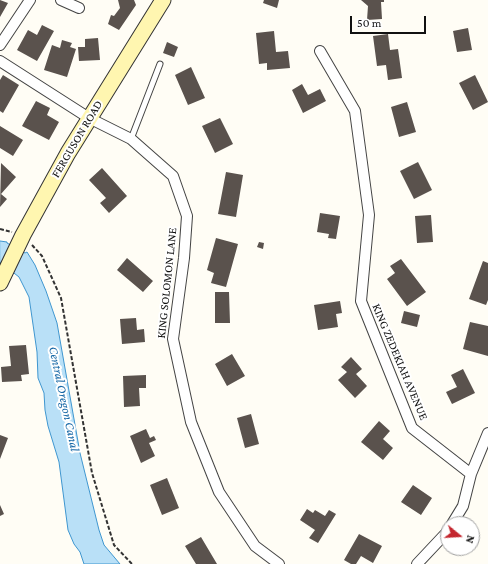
<!DOCTYPE html>
<html>
<head>
<meta charset="utf-8">
<style>
	body { margin:0 }
	#map { position:relative; width:488px; height:564px; overflow:hidden; background:#fffdf5; font-family:"Crimson Pro",serif }
	canvas { display:block }
	.north { position:absolute; left:440px; top:516px; width:40px; height:40px; box-sizing:border-box; background:#fff; border:1px solid #a0a0a0; border-radius:50%; rotate:108deg; font-size:11px; font-weight:700; line-height:16px; text-align:center; color:#111 }
	.north::after { content:''; display:block; margin:auto; width:14px; height:18px; background:#c4262e; clip-path:polygon(50% 0,100% 100%,50% 72%,0 100%) }
	.scale { position:absolute; left:350px; top:16px; width:76px; height:18px; box-sizing:border-box; border:2px solid #111; border-top:0; padding-left:5px; font-size:12px; line-height:14px; white-space:nowrap; color:#111; -webkit-text-stroke:3px #fff; paint-order:stroke }
</style>
</head>
<body>
<div id="map">
<canvas width="488" height="564"></canvas>
<div class="north">N</div>
<div class="scale">50 m</div>
</div>
<script>
const g = document.querySelector('canvas').getContext('2d');
g.lineJoin = 'round';
function fillPath(path, color) { g.fillStyle = color; g.fill(path, 'evenodd'); }
function stroke(path, color, width, dash) { g.strokeStyle = color; g.lineWidth = width; g.lineCap = dash ? 'butt' : 'round'; g.setLineDash(dash || []); g.stroke(path); }
function label(font, color, halo, rows, align = 'center') {
  g.font = font + ' "Crimson Pro",serif'; g.lineWidth = 4; g.setLineDash([]); g.textBaseline = 'middle'; g.strokeStyle = halo; g.fillStyle = color; for (const [text, x, y, turn = 0] of rows) {
    g.save(); g.translate(x, y); g.rotate((+turn || 0) * Math.PI / 180); g.textAlign = isNaN(turn) ? turn : align; if (halo) g.strokeText(text, 0, 0); g.fillText(text, 0, 0); g.restore();
  }
}
const water = new Path2D(`
	M0,241L7,242V243L25,253L27,252L35,265L46,291L57,323L80,453L99,530L104,545L120,564H84L80,552L74,544L68,530L59,462L48,426L45,410L44,393L38,378L37,352L29,297L19,277L0,262Z`);
fillPath(water, '#b9e0f7');
stroke(water, '#3f96cf', 1);
fillPath(new Path2D(`
	M0,0L8,3L0,17Z
	M118,0H134L136,5L119,30L108,24L111,15L114,16L120,8Z
	M264,0H279L277,8L263,3Z
	M361,0H384V2H381L382,19L367,20L368,6Z
	M42,25L54,31L37,61L17,50L28,30L37,35Z
	M468,28L472,50L457,52L453,31Z
	M274,31L276,52L288,51L290,68L267,70V63L259,64L256,33Z
	M388,34L390,50L398,49L402,78L388,80L386,65L377,66L373,36Z
	M98,38L100,60L79,61L78,47H85V39Z
	M62,40L72,43L70,47L76,49L67,77L44,70L52,45L60,48Z
	M167,42L178,47L174,57L163,53Z
	M191,67L205,98L188,105L175,75Z
	M3,75L19,85L3,113L0,111V80Z
	M475,75L488,102L473,110L459,83Z
	M302,84L308,95L320,89L326,101L303,113L292,90Z
	M36,101L50,108L47,115L59,122L49,140L22,126Z
	M407,102L416,132L399,137L391,107Z
	M220,118L233,144L215,153L202,126Z
	M0,126L23,140L13,156L0,148Z
	M418,162L432,190L414,199L400,171Z
	M1,163L16,177L1,194L7,199L0,207Z
	M102,168L127,196L109,213L100,203L106,198L89,180Z
	M226,172L243,175L236,217L218,214Z
	M320,213L340,216L336,239L328,238L329,234L317,232Z
	M431,215L433,242L417,243L415,216Z
	M216,238L238,244L226,287L211,283L214,273L207,270Z
	M259,242L264,243L263,249L257,247Z
	M127,258L153,281L143,292L117,270Z
	M401,259L426,292L407,306L387,279L395,273L390,266Z
	M483,261L488,263V300L486,305L469,299Z
	M215,292H229L230,323H215Z
	M340,301L342,313L336,314L338,327L318,330L314,305Z
	M404,311L420,315L417,327L401,323Z
	M136,318L137,330L144,329L145,342L122,344L120,319Z
	M470,322L488,326V356L463,349Z
	M26,345L29,374L21,375L22,381L2,382L1,367L11,366L9,346Z
	M232,354L245,376L227,386L215,364Z
	M351,357L362,369L356,374L367,386L355,398L338,380L347,372L341,367Z
	M463,369L475,393L452,404L446,392L457,387L451,375Z
	M146,375V388H139L140,406L124,407L123,376Z
	M251,414L259,444L245,448L237,418Z
	M379,421L390,431L383,439L393,448L383,460L361,442Z
	M146,429L150,438L154,436L156,440L149,443L155,456L141,463L130,436Z
	M0,435L8,438L0,459Z
	M167,478L179,508L162,515L150,485Z
	M413,485L432,498L421,515L401,502Z
	M0,505L4,514L0,516Z
	M307,509L313,513L315,510L325,516L329,510L336,514L318,543L309,538L315,530L300,520Z
	M359,534L382,546L373,563L361,556L356,564H351L344,560Z
	M201,537L217,564H196L185,546Z`), '#5a524d');
const lane = new Path2D(`
	M131,139L160,64`);
const street = new Path2D(`
	M61,0L79,8
	M0,45L30,0
	M320,51L355,111L369,215L361,301L412,428L471,474
	M0,61L89,118L131,139L173,176L187,216L184,258L173,339L191,422L219,492L255,546L279,564
	M452,524L463,506L471,474L488,433
	M417,564L448,531`);
const secondary = new Path2D(`
	M0,283L23,235L68,153L163,0`);
stroke(lane, '#444', 7);
stroke(street, '#444', 12);
stroke(secondary, '#333', 17);
stroke(new Path2D(`
	M0,229L12,232
	M32,245L42,256L61,298L92,473L114,545L132,564`), '#333', 2, [4, 2]);
stroke(lane, '#fff', 5);
stroke(street, '#fff', 10);
stroke(secondary, '#fff6b0', 15);
label('12px', '#111', '#fff', [
	["FERGUSON ROAD",77,139,-59],
	["KING SOLOMON LANE",167,283,-84],
	["KING ZEDEKIAH AVENUE",400,362,67]
]);
label('italic 13px', '#1768a6', '#fff', [
	["Central Oregon Canal",64,399,78]
]);
</script>
</body>
</html>
